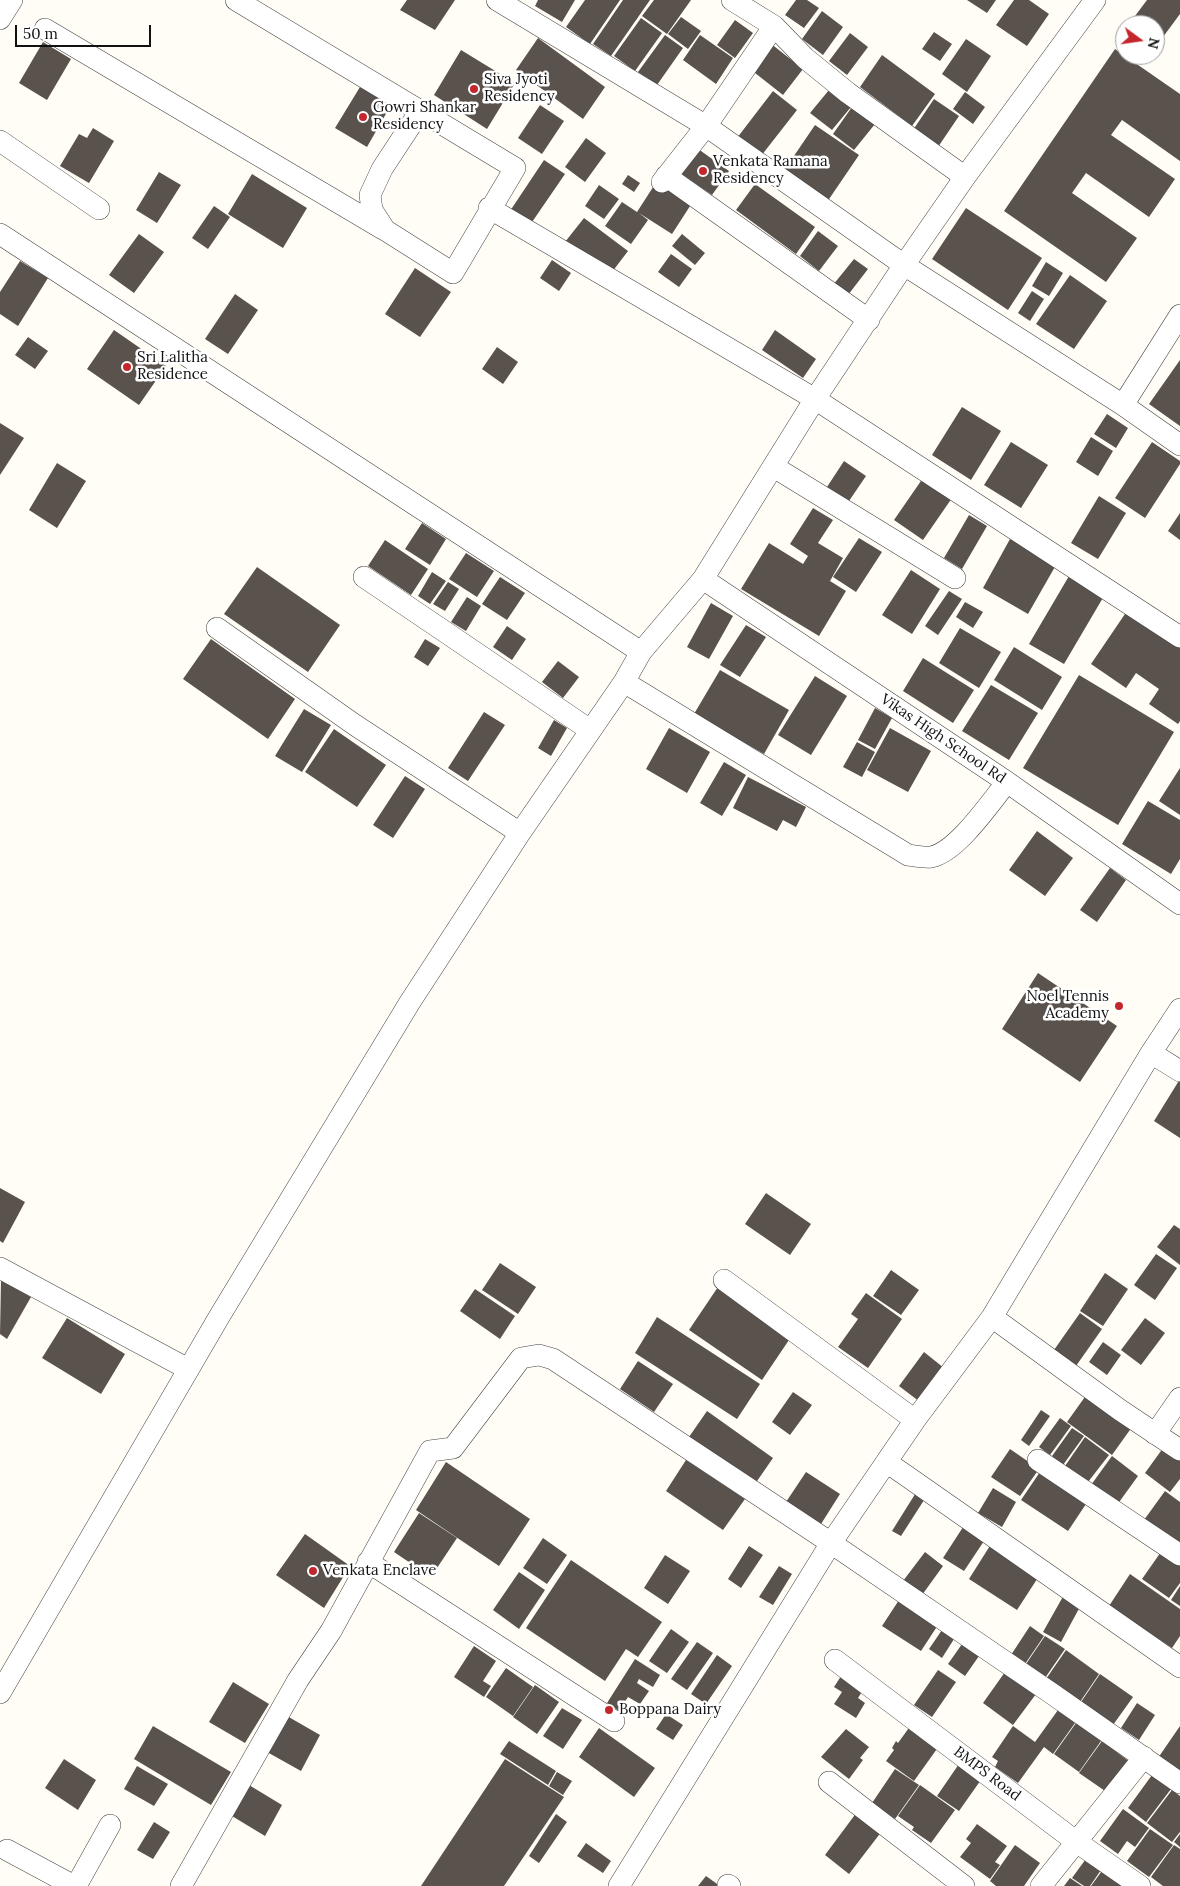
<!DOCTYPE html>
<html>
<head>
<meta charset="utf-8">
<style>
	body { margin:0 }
	#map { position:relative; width:1180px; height:1886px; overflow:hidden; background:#fffdf5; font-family:Lora,serif }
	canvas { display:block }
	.north { position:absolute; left:1115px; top:15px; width:50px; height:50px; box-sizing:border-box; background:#fff; border:1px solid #a0a0a0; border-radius:50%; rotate:104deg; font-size:14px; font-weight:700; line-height:20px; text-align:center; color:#111 }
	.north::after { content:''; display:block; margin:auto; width:18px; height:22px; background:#c4262e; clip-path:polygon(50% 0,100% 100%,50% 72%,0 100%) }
	.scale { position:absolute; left:15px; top:25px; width:136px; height:22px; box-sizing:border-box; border:2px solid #111; border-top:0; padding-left:6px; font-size:15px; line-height:18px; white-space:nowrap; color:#111; -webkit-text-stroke:4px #fff; paint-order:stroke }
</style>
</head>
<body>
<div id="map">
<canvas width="1180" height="1886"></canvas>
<div class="north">N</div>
<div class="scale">50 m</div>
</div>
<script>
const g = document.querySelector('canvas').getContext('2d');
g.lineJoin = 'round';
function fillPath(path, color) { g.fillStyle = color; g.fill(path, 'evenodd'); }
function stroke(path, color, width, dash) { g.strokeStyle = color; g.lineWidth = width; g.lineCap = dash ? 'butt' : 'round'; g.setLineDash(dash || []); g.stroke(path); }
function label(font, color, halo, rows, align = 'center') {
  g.font = font + ' Lora,serif'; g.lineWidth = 5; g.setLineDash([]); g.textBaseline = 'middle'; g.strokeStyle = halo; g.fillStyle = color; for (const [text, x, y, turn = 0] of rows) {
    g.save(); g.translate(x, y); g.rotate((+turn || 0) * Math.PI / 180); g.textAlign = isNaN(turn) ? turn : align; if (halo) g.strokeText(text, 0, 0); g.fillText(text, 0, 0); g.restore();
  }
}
fillPath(new Path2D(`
	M407,0H455L435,30L400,10Z
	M538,0H575L562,22L535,6Z
	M585,0H620L590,44L566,27Z
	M623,0H650L611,56L593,44Z
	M654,0H691L667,34L642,16Z
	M796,0H807L819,8L804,28L785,15Z
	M967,0H996L987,13Z
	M1014,0H1029L1049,14L1027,46L996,25Z
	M1147,0H1180V14L1163,37L1155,31V25H1147L1135,16Z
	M822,11L843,27L823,55L802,39Z
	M681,17L701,31L688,49L668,34Z
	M641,18L662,33L635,71L614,56Z
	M735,20L753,33L735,58L717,45Z
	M934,32L952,44L940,61L922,49Z
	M850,33L868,47L847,75L829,61Z
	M665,35L683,48L657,85L638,72Z
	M700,35L733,58L716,84L683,60Z
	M538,38L605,87L583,119L516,70Z
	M966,39L991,56L967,92L942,74Z
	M43,42L71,59L47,100L19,83Z
	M770,43L803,69L783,95L750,69Z
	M1115,49L1180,94V161L1122,120L1111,135L1175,179L1149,217L1086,173L1072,193L1137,238L1106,282L1004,211Z
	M461,50L515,83L487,129L434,95Z
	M882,55L935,94L912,126L860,87Z
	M360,87L391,105L367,147L335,128Z
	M829,90L851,107L832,130L810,113Z
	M773,91L797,110L761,156L737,138Z
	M965,92L985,107L973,124L953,109Z
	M934,99L959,116L938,147L913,130Z
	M540,105L564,121L542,154L518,138Z
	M852,107L875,124L854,150L833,134Z
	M815,125L859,155L825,205L781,175Z
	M93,128L114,141L89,183L60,166L79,134L87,138Z
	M586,138L606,153L585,182L565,167Z
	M694,146L729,171L712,195L677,171Z
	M544,160L565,174L530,225L510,211Z
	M159,172L181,185L157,223L136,210Z
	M252,174L307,208L283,248L228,214Z
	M628,175L640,183L634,192L622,184Z
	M657,181L692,203L672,234L639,213L648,220L631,244L605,226L622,202L637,212Z
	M755,184L815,227L796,254L736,210Z
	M599,185L619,199L604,219L585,206Z
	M214,206L230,217L208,249L192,238Z
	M966,208L1042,258L1008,310L932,259Z
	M584,218L628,251L609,276L565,242Z
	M818,231L838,246L819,271L800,256Z
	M139,234L164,252L134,293L109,275Z
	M682,234L705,253L695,265L672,246Z
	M671,254L692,269L679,287L658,272Z
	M854,259L868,269L848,295L833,285Z
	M552,260L571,273L559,291L540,278Z
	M20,261L48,278L18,326L0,314V292Z
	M1046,262L1063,273L1049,296L1032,286Z
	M415,268L451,292L420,337L385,314Z
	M1070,275L1107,301L1074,349L1036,324Z
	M1032,291L1044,299L1030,321L1018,313Z
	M235,294L258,310L228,354L205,339Z
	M114,330L166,366L139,405L87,369Z
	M775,330L816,359L803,378L762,350Z
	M28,337L48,351L35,369L15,355Z
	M497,347L518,362L503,384L482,369Z
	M1180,360V426L1149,404Z
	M962,407L1001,431L971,480L932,455Z
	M1107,414L1128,428L1116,448L1094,434Z
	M0,423L24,438L0,475Z
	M1091,437L1113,451L1098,476L1076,462Z
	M1011,442L1048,465L1021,508L984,485Z
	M1152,442L1180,461V464L1145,518L1115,498Z
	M844,461L866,476L849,501L827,487Z
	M57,463L86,481L57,528L29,510Z
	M923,478L952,498L923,540L894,520Z
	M1099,496L1126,513L1098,559L1071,543Z
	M813,508L833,520L818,543L843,558L830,581L846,591L819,636L741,589L769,543L803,564L808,556L790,544Z
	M1180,513V540L1168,531Z
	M969,515L987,526L962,569L944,558Z
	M422,523L446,539L430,565L405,549Z
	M859,538L882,552L856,592L833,577Z
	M1010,539L1056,565L1028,614L983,588Z
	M385,540L428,569L411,595L368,566Z
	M466,553L494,571L477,597L449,579Z
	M257,567L340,625L308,672L224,614Z
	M911,570L940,589L912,634L882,615Z
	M432,572L446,581L430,604L418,596Z
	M1069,576L1104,596L1064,664L1029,644Z
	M500,577L525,593L507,620L482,604Z
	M448,582L459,589L445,611L433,604Z
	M949,591L962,599L938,635L925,626Z
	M467,597L481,606L466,631L451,622Z
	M965,602L983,612L973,628L956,617Z
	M711,603L733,616L709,659L687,647Z
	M1127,611L1180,648V721L1178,724L1149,704L1159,689L1136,673L1126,688L1091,664Z
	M746,625L766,637L740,677L720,665Z
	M507,626L526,639L512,660L493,647Z
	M960,628L1001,652L979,688L939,663Z
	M211,639L295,699L268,739L183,679Z
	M425,639L440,648L428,666L414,657Z
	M1014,647L1062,677L1042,710L994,680Z
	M923,658L974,690L953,723L903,691Z
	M558,661L579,677L563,698L542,682Z
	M720,670L789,710L764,754L694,714Z
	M1079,675L1174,732L1118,825L1023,768Z
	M815,676L847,696L811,755L778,735Z
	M991,685L1038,713L1009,760L962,731Z
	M875,708L892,718L875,749L858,740Z
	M304,709L331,725L302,772L275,756Z
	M484,712L505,725L468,781L448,768Z
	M554,720L567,728L551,756L538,748Z
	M669,728L710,752L687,793L646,769Z
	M890,728L931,751L908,792L867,770Z
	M334,729L386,765L357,807L305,772Z
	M857,742L875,752L862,777L843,767Z
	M724,762L746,775L722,816L700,803Z
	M1180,768V815L1159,801Z
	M405,776L425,789L393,838L373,825Z
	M748,777L806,807L796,827L783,820L777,831L733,808Z
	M1148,801L1180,820V859L1171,874L1122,844Z
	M1037,831L1073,858L1045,896L1009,870Z
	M1110,868L1126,880L1097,922L1080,910Z
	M1038,973L1117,1026L1080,1082L1002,1029Z
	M1180,1079V1138L1154,1121Z
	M0,1188L25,1202L3,1243L0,1241Z
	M766,1193L811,1224L790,1255L745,1224Z
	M1174,1225L1180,1229V1265L1157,1247Z
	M1156,1254L1177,1268L1155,1300L1134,1285Z
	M500,1263L536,1287L518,1314L482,1290Z
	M891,1270L919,1290L901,1315L873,1296Z
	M1105,1273L1128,1289L1103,1326L1080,1311Z
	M1,1280L31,1297L7,1339L0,1334Z
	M720,1284L793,1334L762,1380L689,1330Z
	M475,1289L515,1316L500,1339L460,1311Z
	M866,1293L902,1319L868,1368L838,1347L858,1319L851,1314Z
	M1080,1313L1102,1329L1076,1366L1054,1350Z
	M657,1317L760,1384L737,1419L635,1353Z
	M67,1318L125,1354L101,1394L42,1358Z
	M1145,1318L1165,1333L1141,1365L1121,1350Z
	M1103,1342L1121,1355L1107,1375L1089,1362Z
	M924,1352L944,1368L920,1402L899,1386Z
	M638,1361L673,1384L654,1412L620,1389Z
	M793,1392L812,1405L790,1435L772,1422Z
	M1087,1394L1132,1427L1112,1455L1067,1422Z
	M1041,1410L1050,1416L1029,1446L1021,1440Z
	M707,1411L773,1458L755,1484L689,1437Z
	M1060,1418L1071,1426L1050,1455L1039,1447Z
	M1072,1428L1084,1436L1063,1465L1052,1456Z
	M1085,1437L1109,1455L1088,1482L1065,1466Z
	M1166,1444L1180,1454V1479L1170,1492L1145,1473Z
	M1010,1449L1039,1469L1020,1496L991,1477Z
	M1112,1456L1138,1476L1117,1505L1091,1485Z
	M686,1460L745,1499L723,1530L666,1491Z
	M446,1462L530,1519L499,1566L416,1510Z
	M1042,1469L1088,1501L1068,1531L1021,1500Z
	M806,1472L840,1494L821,1524L786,1502Z
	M993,1488L1016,1502L1002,1527L978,1513Z
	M917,1491L926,1497L901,1536L892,1531Z
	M1165,1491L1180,1502V1547L1144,1520Z
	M419,1513L457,1538L431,1577L394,1552Z
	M965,1524L986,1538L964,1571L943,1558Z
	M305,1534L350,1566L324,1608L276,1575Z
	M543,1538L567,1555L547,1584L523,1568Z
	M993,1541L1041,1573L1017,1610L969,1579Z
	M749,1546L763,1555L741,1588L728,1579Z
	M1163,1549L1180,1561V1583L1169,1598L1142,1579Z
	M925,1552L943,1566L922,1595L903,1581Z
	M665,1555L690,1571L668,1604L644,1588Z
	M571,1560L662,1622L638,1657L626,1649L605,1681L526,1628Z
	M779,1566L792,1574L773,1605L759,1597Z
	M519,1572L545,1590L519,1629L493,1610Z
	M1130,1574L1180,1609V1636L1172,1648L1109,1606Z
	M1180,1586V1606L1171,1600Z
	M1065,1593L1082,1603L1061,1642L1043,1632Z
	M899,1600L938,1625L921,1651L882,1626Z
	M1030,1626L1044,1636L1025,1664L1011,1655Z
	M671,1629L689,1642L667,1673L649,1661Z
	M942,1630L954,1639L942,1658L929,1649Z
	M1045,1636L1065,1649L1045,1678L1026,1664Z
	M697,1642L713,1653L687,1690L671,1679Z
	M962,1644L979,1656L965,1676L948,1664Z
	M474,1646L496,1661L483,1681L491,1686L484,1697L454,1677Z
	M1066,1650L1099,1674L1080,1702L1046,1679Z
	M717,1655L732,1666L706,1704L691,1694Z
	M635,1659L660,1675L653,1687L639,1679L637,1683L649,1691L640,1704L628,1697L619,1711L607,1703Z
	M506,1668L533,1687L513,1716L486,1697Z
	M938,1670L956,1682L932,1717L914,1705Z
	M1005,1672L1036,1694L1013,1725L983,1703Z
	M843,1673L865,1687L858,1698L865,1703L856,1718L834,1704L842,1692L834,1687Z
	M1100,1674L1133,1697L1113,1725L1081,1702Z
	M233,1682L269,1704L245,1743L209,1722Z
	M535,1685L559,1702L537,1734L513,1717Z
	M1137,1703L1155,1715L1139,1740L1121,1728Z
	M562,1708L582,1720L563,1749L543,1736Z
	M1058,1710L1075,1723L1053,1754L1044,1747L1018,1783L995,1767L998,1761L992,1757L1013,1726L1035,1742Z
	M666,1714L683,1725L673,1740L656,1729Z
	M287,1716L320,1735L301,1771L267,1752Z
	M1076,1723L1101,1741L1079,1772L1054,1754Z
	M911,1725L939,1746L914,1781L886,1761L894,1750L892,1748L896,1741L898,1743Z
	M153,1726L231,1772L211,1805L134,1759Z
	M1180,1726V1773L1158,1758Z
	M599,1728L655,1768L634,1797L579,1757Z
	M846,1729L869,1747L860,1758L863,1760L849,1779L821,1757Z
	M509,1741L556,1771L548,1785L500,1754Z
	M1102,1741L1130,1762L1108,1793L1079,1773Z
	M64,1759L96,1780L78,1810L45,1788Z
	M505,1759L564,1797L504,1886H421Z
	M961,1761L983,1777L959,1811L937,1796Z
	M137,1766L168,1784L154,1806L124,1789Z
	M895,1769L919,1785L895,1819L872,1803Z
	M557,1772L572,1781L563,1795L549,1786Z
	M1152,1775L1171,1789L1146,1822L1128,1808Z
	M244,1782L282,1805L265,1836L227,1813Z
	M920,1785L955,1810L931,1843L912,1830L914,1827L898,1816Z
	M1172,1790L1180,1796V1832L1172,1842L1147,1823Z
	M1123,1809L1149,1828L1135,1847L1127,1841L1118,1854L1100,1841Z
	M857,1812L882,1831L849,1874L825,1855Z
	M556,1814L567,1822L539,1863L529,1856Z
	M154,1822L170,1832L153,1859L137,1850Z
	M977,1824L1007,1846L995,1862L1000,1865L990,1879L960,1857L971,1843L966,1839Z
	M1150,1829L1173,1845L1149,1877L1127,1861Z
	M1180,1834V1847L1174,1842Z
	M586,1843L611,1861L603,1873L577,1856Z
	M1015,1845L1040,1863L1024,1886H996L990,1881Z
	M1174,1845L1180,1849V1886H1163L1151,1877Z
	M1088,1856L1103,1867L1090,1886H1084L1072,1878Z
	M1104,1868L1128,1886H1091Z
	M706,1876L720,1886H698Z
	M1070,1878L1082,1886H1064Z`), '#5a524d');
const minor = new Path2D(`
	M236,0L515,168L453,273L385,230L372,210L370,195L382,169L420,111
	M497,0L706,126L904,265L1123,405L1180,445
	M732,0L774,26L805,58L848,93L965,177
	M0,19L12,0
	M45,29L383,229
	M0,141L99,209
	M666,176L869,320
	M662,182L706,126L774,26
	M489,208L815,399L1180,637
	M0,234L641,652
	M1123,405L1180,315
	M774,467L955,578
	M364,577L590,730
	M703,579L1007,782L1180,904
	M217,628L355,725L520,833
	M624,682L908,855C915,856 924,858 931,857C957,852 990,803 1007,782
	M1180,1009L1151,1053L1180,1071
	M0,1268L188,1369
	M992,1317L1120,1410L1180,1450
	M915,1420L992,1317L1151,1053
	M1155,1434L1180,1398
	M1038,1460L1180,1555
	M888,1463L1180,1667
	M368,1562L614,1721
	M835,1660L1078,1843L1140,1886
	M0,1693L219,1317L410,1002L520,833L624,682L641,652L703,579L815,399L904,265L965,177L1095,0
	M829,1782L964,1886
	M7,1850L74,1886
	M728,1885L730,1886
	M76,1886L110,1825
	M181,1886L298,1680L331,1631L430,1451L453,1448L521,1358L539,1355L553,1359L831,1543L1051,1693L1180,1783
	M619,1886L831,1543L915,1420L724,1280
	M1041,1886L1144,1757`);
stroke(minor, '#444', 22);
stroke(minor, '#fff', 21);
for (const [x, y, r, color] of [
	[474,89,5,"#c4262e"],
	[363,117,5,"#c4262e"],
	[703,171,5,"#c4262e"],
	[127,367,5,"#c4262e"],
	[1119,1006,5,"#c4262e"],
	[313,1571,5,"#c4262e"],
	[609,1710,5,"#c4262e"]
]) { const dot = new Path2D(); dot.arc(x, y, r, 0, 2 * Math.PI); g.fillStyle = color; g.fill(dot); stroke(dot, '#fff', 2); }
label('15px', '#111', '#fff', [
	["Siva Jyoti",484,80],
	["Residency",484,97],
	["Gowri Shankar",373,108],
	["Residency",373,125],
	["Venkata Ramana",713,162],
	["Residency",713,179],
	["Sri Lalitha",137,358],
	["Residence",137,375],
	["Noel Tennis",1109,997,"right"],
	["Academy",1109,1014,"right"],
	["Venkata Enclave",323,1571],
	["Boppana Dairy",619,1710]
], 'left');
label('15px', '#111', '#fff', [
	["Vikas High School Rd",943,739,34],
	["BMPS Road",987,1774,37]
]);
</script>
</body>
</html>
